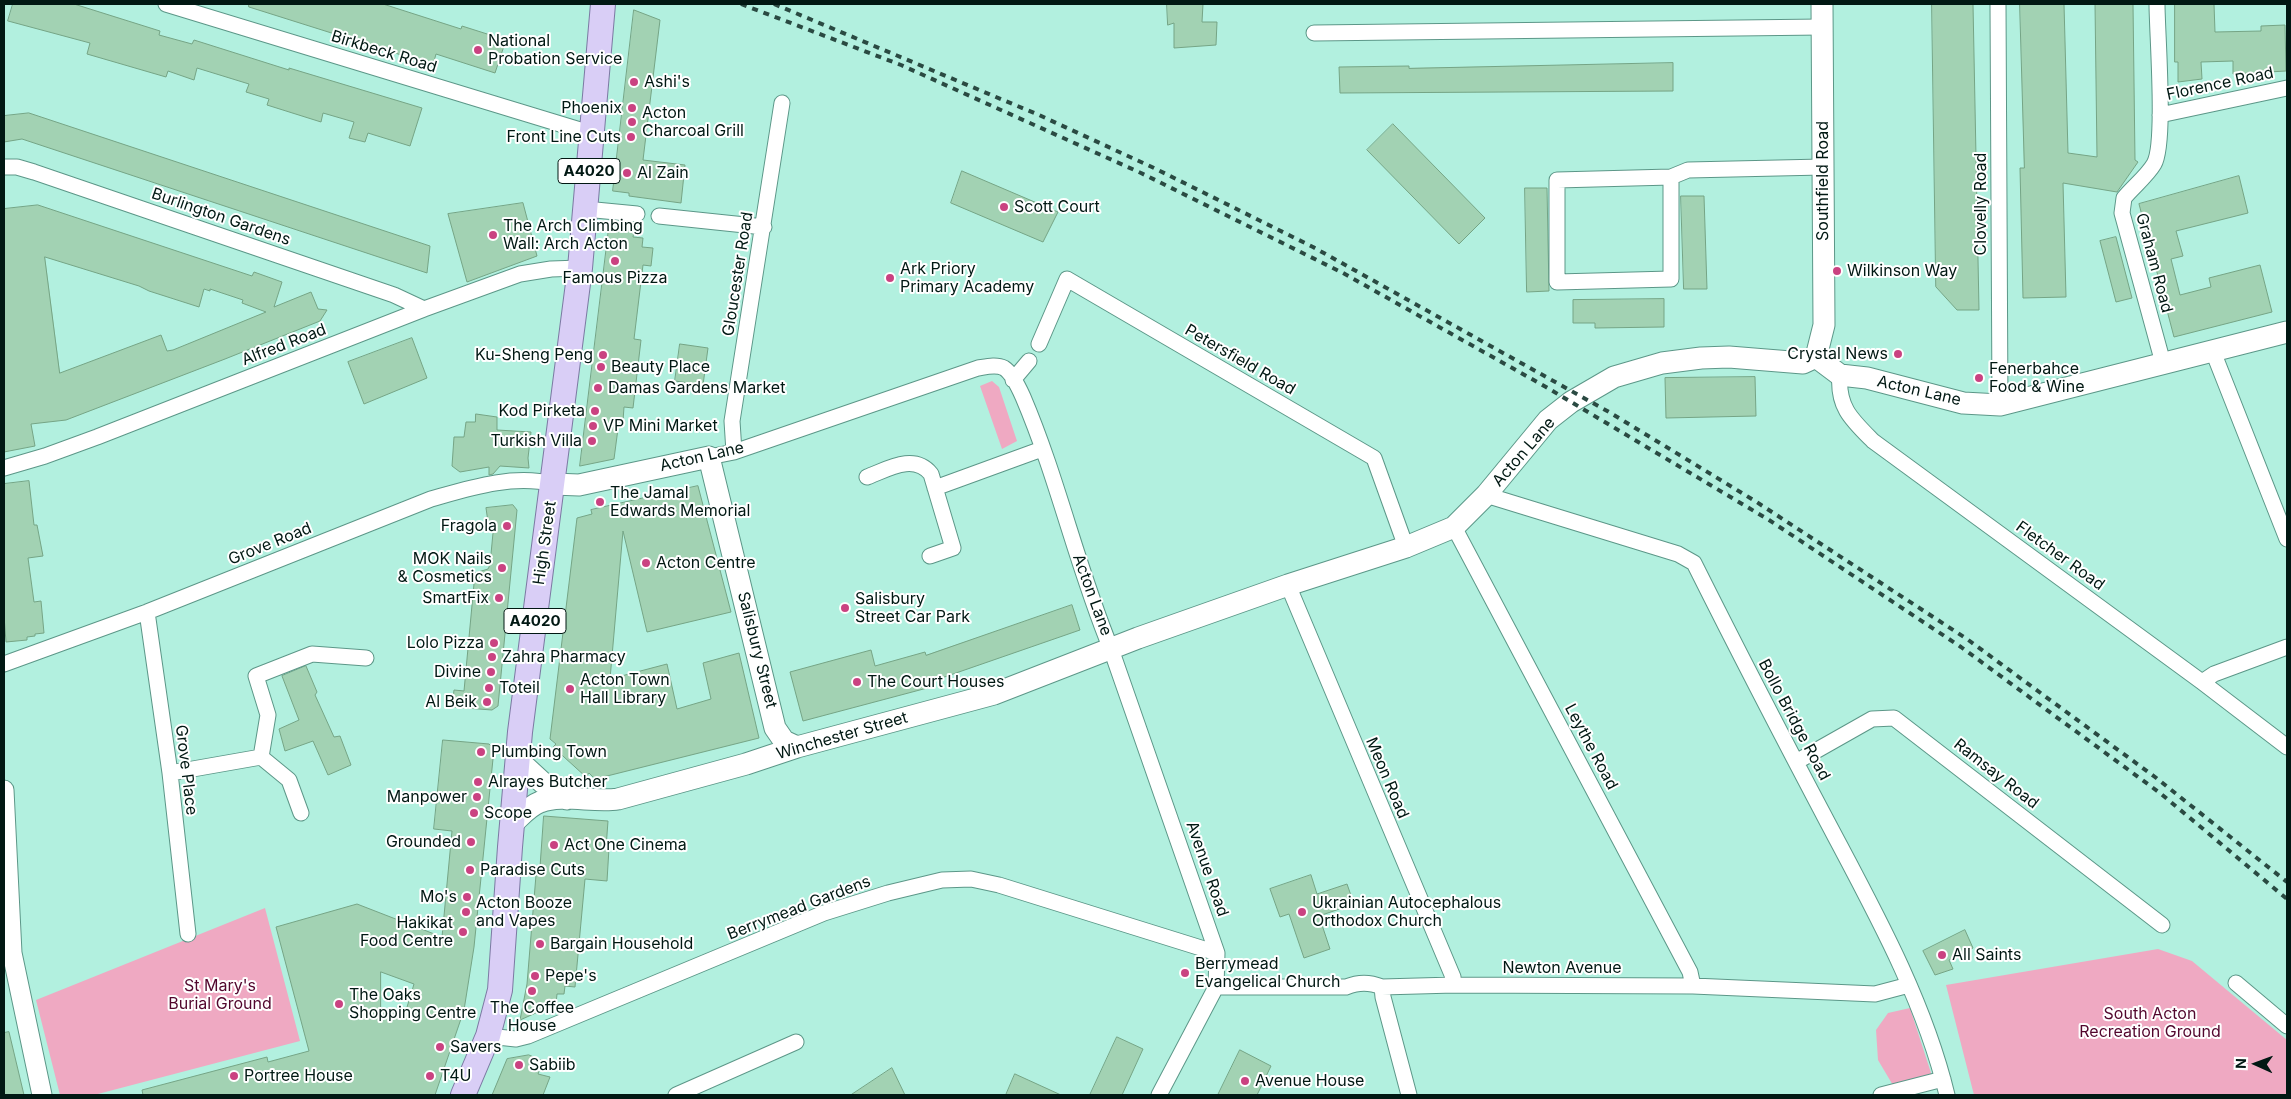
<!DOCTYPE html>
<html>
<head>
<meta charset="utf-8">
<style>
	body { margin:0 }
	#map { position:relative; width:2291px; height:1099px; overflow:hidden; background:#b2f0df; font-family:Inter,sans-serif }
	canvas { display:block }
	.frame { position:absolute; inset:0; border:5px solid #011813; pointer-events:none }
	.north { position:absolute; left:2231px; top:1039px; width:50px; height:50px; -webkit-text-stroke:4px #fff; paint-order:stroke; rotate:272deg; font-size:14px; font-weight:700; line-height:20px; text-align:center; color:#011813 }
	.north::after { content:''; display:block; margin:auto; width:18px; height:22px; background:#011813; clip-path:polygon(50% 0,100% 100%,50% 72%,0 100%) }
</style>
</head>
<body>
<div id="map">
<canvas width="2291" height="1099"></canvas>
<div class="frame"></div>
<div class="north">N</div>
</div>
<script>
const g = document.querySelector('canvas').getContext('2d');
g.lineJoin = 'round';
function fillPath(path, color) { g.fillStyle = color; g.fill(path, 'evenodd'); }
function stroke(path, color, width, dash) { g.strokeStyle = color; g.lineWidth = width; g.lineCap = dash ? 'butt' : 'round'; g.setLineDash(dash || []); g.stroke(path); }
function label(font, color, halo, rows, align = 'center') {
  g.font = font + ' Inter,sans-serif'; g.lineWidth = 4; g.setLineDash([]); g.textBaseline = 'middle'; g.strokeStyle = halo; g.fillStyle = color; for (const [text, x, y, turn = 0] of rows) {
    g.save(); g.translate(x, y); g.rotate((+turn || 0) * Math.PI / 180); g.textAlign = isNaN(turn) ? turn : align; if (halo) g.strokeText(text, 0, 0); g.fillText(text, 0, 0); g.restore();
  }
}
fillPath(new Path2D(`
	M992,381L999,387L1017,441L1002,449L980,386Z
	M265,908L300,1041L94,1095H60L36,1000Z
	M2158,949L2192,961L2287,1040V1095H1974L1946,985Z
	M1910,1008L1932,1076L1894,1087L1878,1060L1876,1030L1888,1013Z`), '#efa9c2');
const building = new Path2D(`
	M13,4H74L160,31L159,35L192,44L194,40L289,70V68L422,108L410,146L368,133L365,142L349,138L354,122L323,113L321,122L267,105L269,99L246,92L249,84L197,68L194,80L168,71L166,77L87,54L90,43L8,21Z
	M249,4H383L461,29L462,26L506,40L495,73L436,54L433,65L249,7Z
	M1167,4H1203L1202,22H1217L1216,45L1174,48V23L1168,25Z
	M1932,4H1973L1979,310H1957L1936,287Z
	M2020,4H2064L2068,153L2097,157L2095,4H2133L2135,160L2138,162L2117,192L2063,183L2066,297L2023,298L2020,168H2024Z
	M2175,4H2214L2215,32L2261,31V26L2285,25L2286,71L2233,74V61L2201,62L2202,79L2178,82V62H2175Z
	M634,10L660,20L643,160L685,165L681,203L629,196V193L613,191Z
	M1673,63V91L1340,93L1339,67L1409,66V68Z
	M29,113L430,246L427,273L22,139L4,142V116Z
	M1393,124L1485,218L1459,244L1367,150Z
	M962,171L1058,212L1043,242L951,203Z
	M2239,176L2248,213L2176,231L2183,256L2171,259L2180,295L2211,287L2209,278L2260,265L2272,312L2174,337L2139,204Z
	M1525,188H1547L1549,291L1527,292Z
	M1681,196H1704L1707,289H1684Z
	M523,203L537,256L467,282L448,214Z
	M38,205L252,276L254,272L282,282L274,307L311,292L318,309L327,310L320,321L225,359L66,420L31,424L35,446L4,452V209ZM45,257L139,286L149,291L199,307L204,289L210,291V289L243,300L242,303L266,312L173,350L167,351L161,335L60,373Z
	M609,228L634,231L633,237L643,238L642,247L653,248L651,266L643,265L634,339L641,340L633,408L624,407L623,421H619L614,459L580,466Z
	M2116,237L2132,298L2116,302L2100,241Z
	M1664,299V327L1595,328V323H1573V300Z
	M412,338L427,378L364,404L348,362Z
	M680,344L708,348L703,385L675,381Z
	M1755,377L1756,416L1666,418L1665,378Z
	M476,414L497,417V430L531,432L528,458L529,468L500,466L493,474L489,475V467L460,472L452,466L454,437H464L466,422H475Z
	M29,481L34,525H37L43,556L28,558L34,602L41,601L44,633L35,634V636L27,637V640L6,642L4,616V484Z
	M698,486L731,612L647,632L623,531L610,679L667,664L677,709L711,699L703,663L739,653L759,738L595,779L589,773L586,777L553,747L556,744L550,739L577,518L592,514L591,510Z
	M513,505L517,510L498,706L492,710L452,707L454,690L464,691L475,573L488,569L490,565L494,522H488L486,508Z
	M1072,605L1080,630L930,682L931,687L803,721L790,672L871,650L875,666L925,652L926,655Z
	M306,666L317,692L315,695L334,737L340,736L351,765L328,775L313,741L285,751L279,729L299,720L282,676Z
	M443,740L489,744L494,749L474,947L464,1010L435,1095H143L142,1090L267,1057L268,1062L309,1051L276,927L357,904L442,937L452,831L434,829ZM381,972L414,984L404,1017L381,1008Z
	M544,816L608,821L606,848H609L607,881L585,879L575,987L565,986L564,994H557L556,1004L520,1020L527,984L536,875L539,876Z
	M1311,875L1317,894L1347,884L1354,904L1319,916L1330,949L1304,958L1289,914L1280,917L1270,889Z
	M1965,930L1973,948L1949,960L1953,969L1935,975L1923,951Z
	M9,1032L24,1095H4V1033Z
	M1117,1037L1143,1049L1122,1095H1090Z
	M1240,1050L1271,1066L1257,1095H1218Z
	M529,1055L543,1061L538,1074L550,1077L543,1095H492L507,1059Z
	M892,1068L905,1095H851Z
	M1015,1074L1061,1095H1006Z`);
fillPath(building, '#a2d2b3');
stroke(building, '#75a485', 1);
const minor = new Path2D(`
	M166,4L593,134
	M1998,4L2000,405
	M2157,4C2157,33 2166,144 2154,164C2147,176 2133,187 2124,198L2122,213L2163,363
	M1314,33L1822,27
	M2160,115L2287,88
	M4,167H17L34,172L394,295L424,309
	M1671,177V279L1557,282V180L1671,177L1688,170L1823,167
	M585,209L637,214
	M659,216L764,227
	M1039,344L1067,279L1374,458L1406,547
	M2212,349L2287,539
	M1840,375C1837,407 1852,420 1873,441L2202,682L2287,747
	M1013,380L1029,361
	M734,452L732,421L782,103
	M709,457L734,452L978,368C985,367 996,364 1004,368C1012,373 1019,388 1023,397C1058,479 1077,567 1111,649L1217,953L1216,987L1159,1095
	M4,468L45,456L97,437L424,309L520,274L551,269L580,268
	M867,477C888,469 914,453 931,474L953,548L930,556
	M935,488L1042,449
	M1486,495L1678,554L1694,563C1738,651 1783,738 1829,825C1875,912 1924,1000 1947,1095
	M1454,527L1690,972L1693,986
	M1288,585L1453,977L1454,985
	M147,612L170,773L188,934
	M4,664L147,612L431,499C470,488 513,474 553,484
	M2202,682L2214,674L2287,647
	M1796,762L1872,719L1894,718L2162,925
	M170,773L261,757
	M301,813L289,780L261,757L268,715L256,676L312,654L366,658
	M2236,983L2287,1026
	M1216,987H1346C1359,982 1369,982 1382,987L1454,985L1693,986L1875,994L1909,985
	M1382,987L1383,997L1409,1095
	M488,1036L516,1039L528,1036L824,913L888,893L942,880L971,879L999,885L1217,953
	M676,1095L796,1042
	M1881,1095L1943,1079`);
const tertiary = new Path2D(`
	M4,790L12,953L42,1095`);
const secondary = new Path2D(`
	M1816,357L1840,375L1867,378L1963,403L2000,405L2287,332
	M1816,357L1824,325L1822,4
	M553,484L579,485L709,457L775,728L784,741L797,747
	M518,760L543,783L555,788L567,799
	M512,824C520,817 529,806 540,802C562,793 594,803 618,799L746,764L797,747L994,694L1138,638L1288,585L1406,547L1454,527L1486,495L1548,420L1571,402L1614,377L1662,363L1701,358L1729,357L1803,363L1816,357`);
const primary = new Path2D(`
	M463,1095L488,1036L500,990L510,847L520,732L580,268L603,4`);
stroke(minor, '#5c9788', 17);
stroke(tertiary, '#5c9788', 21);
stroke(secondary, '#5c9788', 23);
stroke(primary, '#7c7aa3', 26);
stroke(minor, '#fff', 15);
stroke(tertiary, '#fff', 19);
stroke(secondary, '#fff', 21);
stroke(primary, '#d9cef6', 24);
stroke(new Path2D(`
	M741,4L901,65L1141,173L1343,273L1546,387L1769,520L1961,647L2160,793L2287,899
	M774,4L1039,115L1154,168L1313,247L1609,412L1755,501L1967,639L2155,777L2287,882`), '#2a4a42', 4, [6, 6]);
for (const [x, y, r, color] of [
	[478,50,5,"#ca4281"],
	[634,82,5,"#ca4281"],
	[632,108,5,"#ca4281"],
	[632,122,5,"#ca4281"],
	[631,137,5,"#ca4281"],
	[627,173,5,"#ca4281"],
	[1004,207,5,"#ca4281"],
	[493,235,5,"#ca4281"],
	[615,261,5,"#ca4281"],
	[1837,271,5,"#ca4281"],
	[890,278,5,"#ca4281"],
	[1898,354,5,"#ca4281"],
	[603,355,5,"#ca4281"],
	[601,367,5,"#ca4281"],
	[1979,378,5,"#ca4281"],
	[598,388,5,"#ca4281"],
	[595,411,5,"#ca4281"],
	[593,426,5,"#ca4281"],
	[592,441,5,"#ca4281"],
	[600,502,5,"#ca4281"],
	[507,526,5,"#ca4281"],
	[646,563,5,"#ca4281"],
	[502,568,5,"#ca4281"],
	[499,598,5,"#ca4281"],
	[845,608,5,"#ca4281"],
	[494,643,5,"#ca4281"],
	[492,657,5,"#ca4281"],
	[491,672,5,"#ca4281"],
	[857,682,5,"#ca4281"],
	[489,688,5,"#ca4281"],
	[570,689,5,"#ca4281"],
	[487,702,5,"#ca4281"],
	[481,752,5,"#ca4281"],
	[478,782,5,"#ca4281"],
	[477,797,5,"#ca4281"],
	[474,813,5,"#ca4281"],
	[471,842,5,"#ca4281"],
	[554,845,5,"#ca4281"],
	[470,870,5,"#ca4281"],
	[467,897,5,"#ca4281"],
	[466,912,5,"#ca4281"],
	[1302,912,5,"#ca4281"],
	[463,932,5,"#ca4281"],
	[540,944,5,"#ca4281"],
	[1942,955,5,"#ca4281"],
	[1185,973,5,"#ca4281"],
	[535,976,5,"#ca4281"],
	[532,991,5,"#ca4281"],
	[339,1004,5,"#ca4281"],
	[440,1047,5,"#ca4281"],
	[519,1065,5,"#ca4281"],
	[234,1076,5,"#ca4281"],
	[430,1076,5,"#ca4281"],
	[1245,1081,5,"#ca4281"]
]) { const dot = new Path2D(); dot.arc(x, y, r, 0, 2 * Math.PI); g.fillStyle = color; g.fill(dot); stroke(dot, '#fff', 2); }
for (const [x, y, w] of [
	[589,171,62],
	[535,621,62]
]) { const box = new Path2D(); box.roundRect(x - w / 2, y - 12.5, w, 25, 4); g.fillStyle = '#fff'; g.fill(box); stroke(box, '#011813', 1); }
label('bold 15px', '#011813', null, [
	["A4020",589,171],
	["A4020",535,621]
]);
label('16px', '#011813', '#fff', [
	["National",488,41],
	["Probation Service",488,59],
	["Ashi's",644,82],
	["Phoenix",622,108,"right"],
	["Acton",642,113],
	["Charcoal Grill",642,131],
	["Front Line Cuts",621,137,"right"],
	["Al Zain",637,173],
	["Scott Court",1014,207],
	["The Arch Climbing",503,226],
	["Wall: Arch Acton",503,244],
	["Ark Priory",900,269],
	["Primary Academy",900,287],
	["Wilkinson Way",1847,271],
	["Famous Pizza",615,278,"center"],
	["Crystal News",1888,354,"right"],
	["Ku-Sheng Peng",593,355,"right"],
	["Beauty Place",611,367],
	["Fenerbahce",1989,369],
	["Food & Wine",1989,387],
	["Damas Gardens Market",608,388],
	["Kod Pirketa",585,411,"right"],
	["VP Mini Market",603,426],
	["Turkish Villa",582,441,"right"],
	["The Jamal",610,493],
	["Edwards Memorial",610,511],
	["Fragola",497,526,"right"],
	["MOK Nails",492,559,"right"],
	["& Cosmetics",492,577,"right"],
	["Acton Centre",656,563],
	["SmartFix",489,598,"right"],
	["Salisbury",855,599],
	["Street Car Park",855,617],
	["Lolo Pizza",484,643,"right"],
	["Zahra Pharmacy",502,657],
	["Divine",481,672,"right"],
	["Acton Town",580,680],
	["Hall Library",580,698],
	["The Court Houses",867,682],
	["Toteil",499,688],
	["Al Beik",477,702,"right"],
	["Plumbing Town",491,752],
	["Alrayes Butcher",488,782],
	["Manpower",467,797,"right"],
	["Scope",484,813],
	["Grounded",461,842,"right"],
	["Act One Cinema",564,845],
	["Paradise Cuts",480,870],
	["Mo's",457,897,"right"],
	["Acton Booze",476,903],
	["and Vapes",476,921],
	["Ukrainian Autocephalous",1312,903],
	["Orthodox Church",1312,921],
	["Hakikat",453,923,"right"],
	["Food Centre",453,941,"right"],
	["Bargain Household",550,944],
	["All Saints",1952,955],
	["Berrymead",1195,964],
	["Evangelical Church",1195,982],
	["Pepe's",545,976],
	["The Oaks",349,995],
	["Shopping Centre",349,1013],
	["The Coffee",532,1008,"center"],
	["House",532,1026,"center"],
	["Savers",450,1047],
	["Sabiib",529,1065],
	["Portree House",244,1076],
	["T4U",440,1076],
	["Avenue House",1255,1081]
], 'left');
label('16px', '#011813', '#fff', [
	["Birkbeck Road",384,52,17],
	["Florence Road",2220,84,-12],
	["Southfield Road",1823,181,-90],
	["Clovelly Road",1981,204,-90],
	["Burlington Gardens",221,217,19],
	["Graham Road",2154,263,75],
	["Gloucester Road",738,274,-81],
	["Alfred Road",284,345,-21],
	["Petersfield Road",1240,360,30],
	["Acton Lane",1919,391,13],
	["Acton Lane",1524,452,-49],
	["Acton Lane",702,457,-13],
	["High Street",545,543,-82],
	["Grove Road",270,544,-22],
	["Fletcher Road",2060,556,36],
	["Acton Lane",1092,595,70],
	["Salisbury Street",757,650,76],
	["Bollo Bridge Road",1794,720,62],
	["Winchester Street",842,736,-16],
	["Leythe Road",1591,747,62],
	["Grove Place",186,770,83],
	["Ramsay Road",1996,774,38],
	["Meon Road",1387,778,67],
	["Avenue Road",1207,869,71],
	["Berrymead Gardens",799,908,-21],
	["Newton Avenue",1562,968]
]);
label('16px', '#52062d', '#fff', [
	["St Mary's",220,986],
	["Burial Ground",220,1004],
	["South Acton",2150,1014],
	["Recreation Ground",2150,1032]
]);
</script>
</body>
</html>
